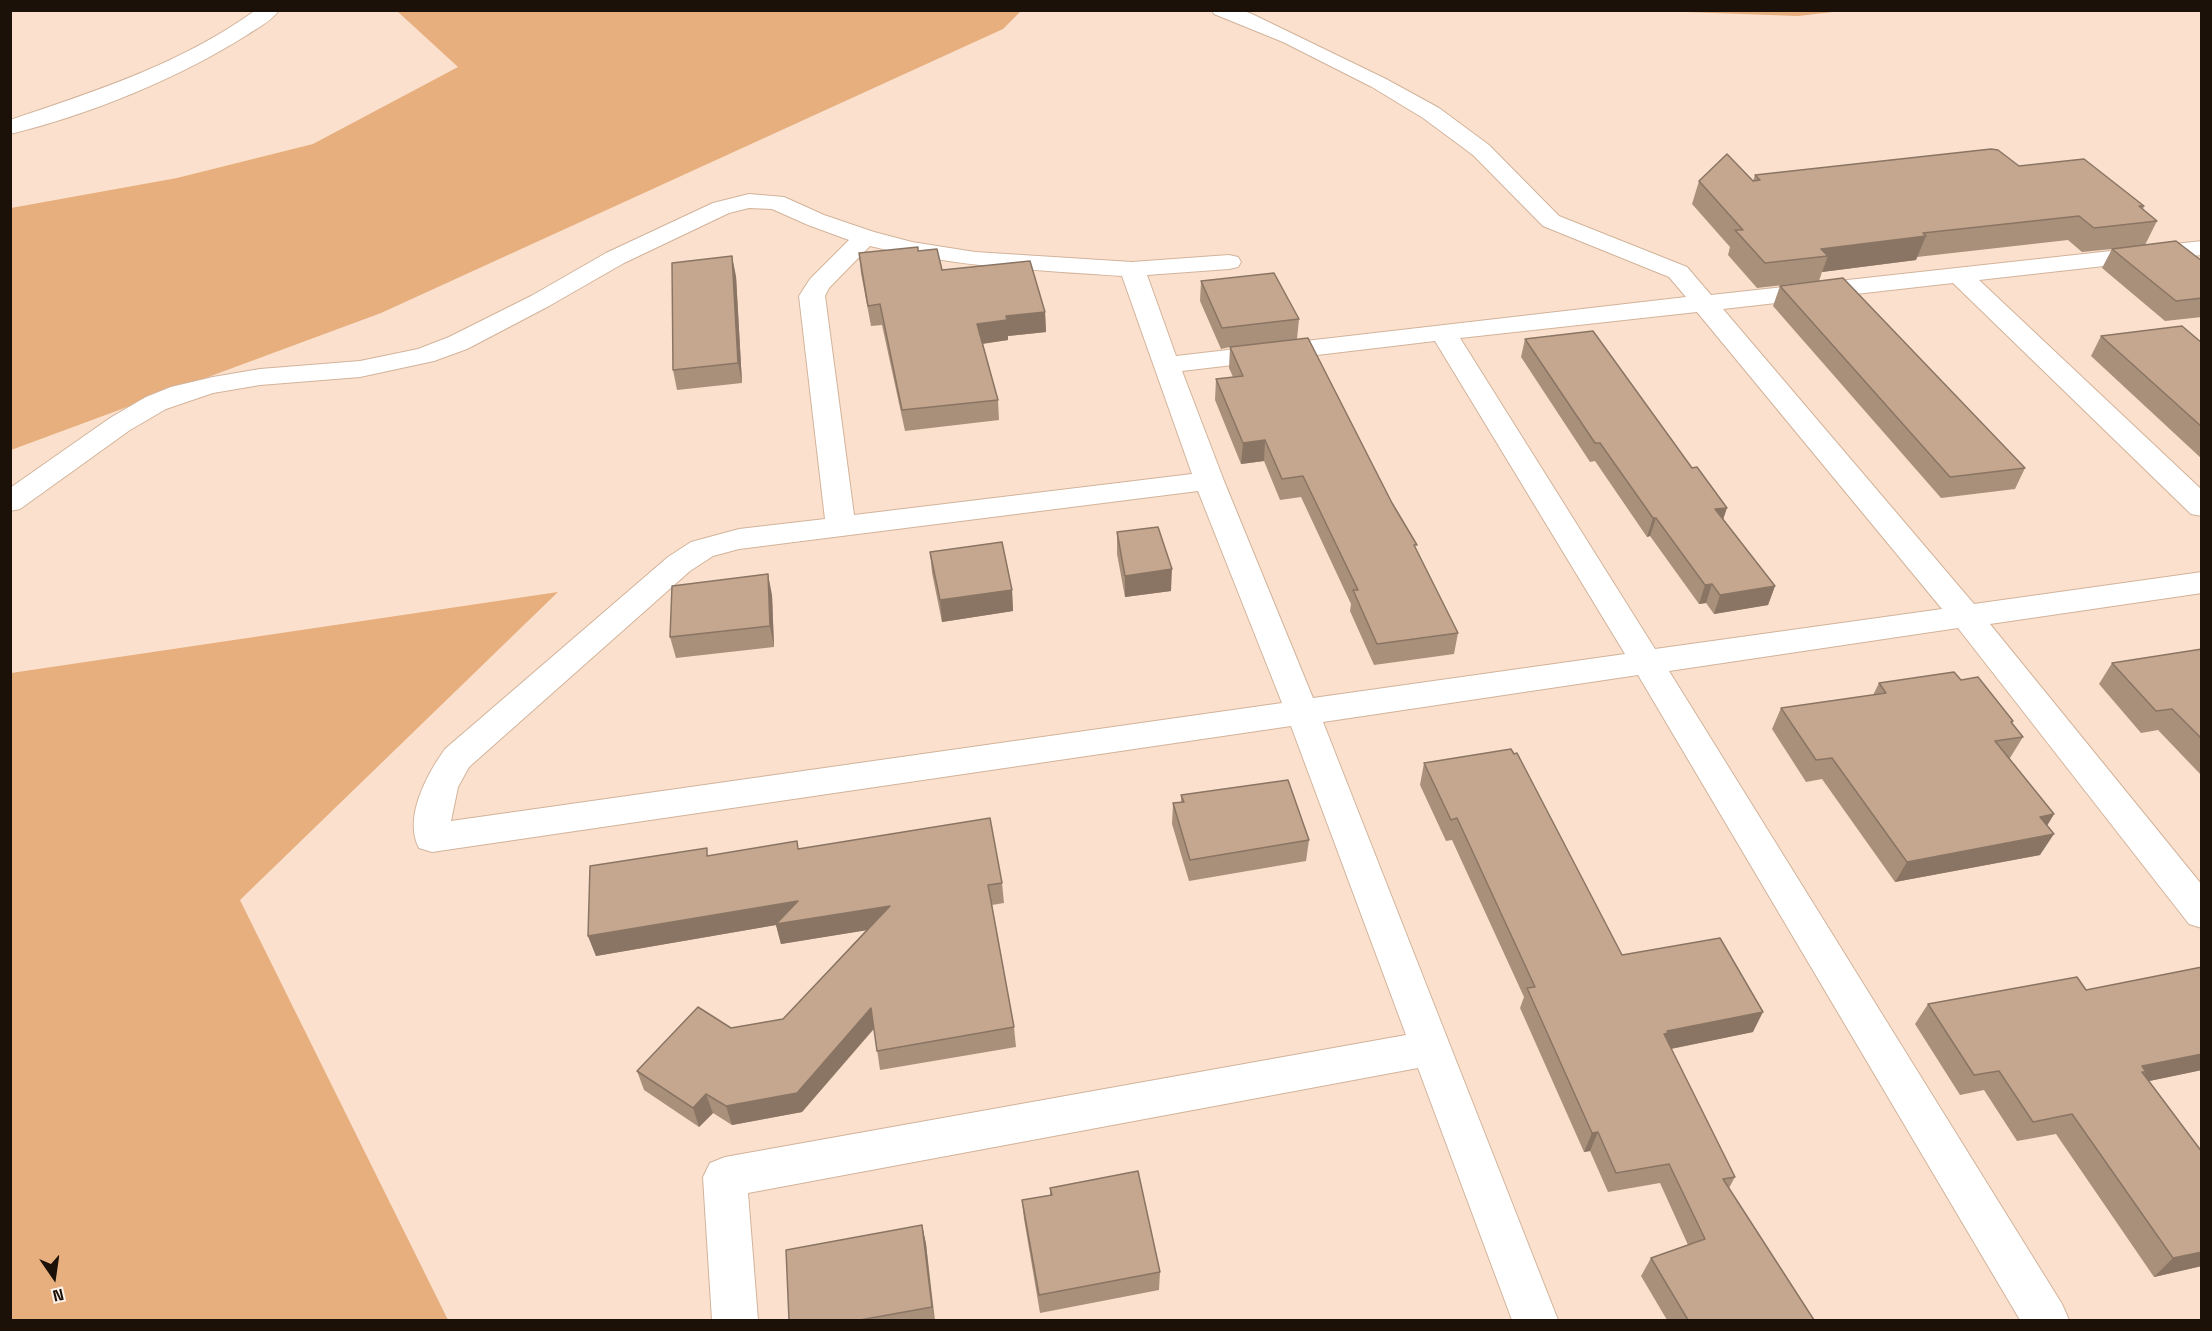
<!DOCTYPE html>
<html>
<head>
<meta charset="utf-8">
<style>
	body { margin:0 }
	#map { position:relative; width:2212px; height:1331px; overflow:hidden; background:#fbe1cd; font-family:"Space Grotesk",sans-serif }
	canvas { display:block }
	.frame { position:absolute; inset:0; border:12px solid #1b1108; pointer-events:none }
	.north { position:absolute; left:24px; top:1247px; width:60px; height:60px; -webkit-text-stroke:4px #fef1e7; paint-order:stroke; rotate:167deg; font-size:16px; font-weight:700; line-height:24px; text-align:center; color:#1b1108 }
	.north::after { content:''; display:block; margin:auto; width:21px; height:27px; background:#1b1108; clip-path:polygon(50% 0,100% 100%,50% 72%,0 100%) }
</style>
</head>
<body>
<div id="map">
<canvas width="2212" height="1331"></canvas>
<div class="frame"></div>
<div class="north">N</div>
</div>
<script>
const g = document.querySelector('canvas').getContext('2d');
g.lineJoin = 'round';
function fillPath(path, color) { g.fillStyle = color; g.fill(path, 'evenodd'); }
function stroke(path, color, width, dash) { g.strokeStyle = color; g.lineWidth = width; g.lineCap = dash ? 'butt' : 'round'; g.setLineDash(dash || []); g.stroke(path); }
fillPath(new Path2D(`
	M397,11H1021L1003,29L381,313L11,450V208L177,178L313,144L458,67Z
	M1657,11L1842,10V11L1798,16Z
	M558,592L240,900L448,1320H11V673Z`), '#e7ae7e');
const minor = new Path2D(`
	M256,10H279C272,21 257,28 247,35C179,78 89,115 10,134V120C96,91 181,64 256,10Z
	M1212,10H1242L1254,15L1386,79L1439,108L1489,145L1559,216L1687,267L1711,295L2202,241V255L1979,280L2202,490V516L2191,514L1953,283L1723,309L1974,604L2202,572V593L1990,624L2202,885V928L2189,924L1958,628L1669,671L2062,1304L2069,1320H2020L1638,675L1323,722L1558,1320H1512L1418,1068L748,1193L758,1320H712L703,1177L710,1163L725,1157L1406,1035L1291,726L432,852L419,848C403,818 427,774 445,749L668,557L691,542L739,529L825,519L799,296L810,279L849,240L808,225L772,209L749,208L729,213L624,263L549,306L467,349L434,361L360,377L260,385L213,393L166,409L130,430L20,509L10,511V488L110,418L146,397L171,387L213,377L260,369L360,361L418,349L449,337L531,296L606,253L713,203L749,194L784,197L824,215L874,232L912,242L975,252L1132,262L1229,255L1238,257L1241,262L1238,267L1229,269L1147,275L1176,356L1686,297L1669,277L1543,226L1473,155L1423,118L1372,87L1283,42L1214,14ZM870,246C955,267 1035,270 1122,276L1192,474L854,515L825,296L829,288ZM1697,312L1942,609L1655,649L1460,338ZM1435,341L1625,654L1313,698L1224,481L1182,371ZM1198,491L1282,703L451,821L458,787L469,767L690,571L713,556L739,549Z`);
stroke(minor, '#d2b39b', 2);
fillPath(minor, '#fff');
fillPath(new Path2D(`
	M2019,166L2144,206L2143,209L2157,221L2145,245L2202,261V317L2165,321L2102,268L2112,249L2082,252L2068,240L1917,257L1916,260L1822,272L1819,281L1757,288L1728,255L1730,247L1692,204L1699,181H1753L1755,175Z
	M918,251L942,270L1045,312L1046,332L1008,336V340L983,344L998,400L999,420L905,431L882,325L871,326L861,273L859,253Z
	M736,276L742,383L677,390L673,370Z
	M1201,281L1299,319L1297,339L1416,550L1458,633L1454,654L1374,665L1350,611L1351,604L1301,497L1280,500L1264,461L1241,464L1215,400L1216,379L1233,377L1229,368L1230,347L1221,349L1200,301Z
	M1780,286L2025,468L2015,489L1941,498L1773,306Z
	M2101,336L2202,343V459L2091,356Z
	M1525,339L1723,519L1775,586L1768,605L1714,614L1706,603L1699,604L1650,536L1647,537L1595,461L1590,462L1521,357Z
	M1117,532L1171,591L1125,597L1117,554Z
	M930,552L1012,590L1013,611L942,622L932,573Z
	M772,595L774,647L676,658L670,637Z
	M2202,649V776L2158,730L2141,733L2099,684L2112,663Z
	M1961,680L2013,721L2012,724L2023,737L2010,758L2009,759L2054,814L2047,826L2040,855L1895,882L1822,779L1806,782L1772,729L1781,708L1873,695L1879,683Z
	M1424,763L1622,955L1753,1032L1671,1049L1735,1177L1729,1188L1814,1320H1667L1641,1276L1651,1258L1688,1245L1660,1183L1608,1192L1590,1151L1584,1152L1520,1008L1524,997L1452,840L1446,841L1420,785Z
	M1181,795L1309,840L1306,861L1189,881L1172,824L1173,803L1181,802Z
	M798,849L1002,883L1004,903L992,905L1014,1027L1016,1047L880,1070L874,1029L802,1112L732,1125L713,1113L699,1127L644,1090L637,1071L731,1028L783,1019L866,930L781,944L776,925L596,956L588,936L709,856Z
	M2202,967V1070L2149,1081L2202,1152V1266L2154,1277L2056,1134L2017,1141L1984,1090L1960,1095L1915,1024L1928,1004L2086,990Z
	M1050,1188L1160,1272L1159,1290L1040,1313L1024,1219L1022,1200L1050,1195Z
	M922,1225L926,1244L935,1320H789Z`), '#a9907b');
fillPath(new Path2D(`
	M1926,236L1916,260L1822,272L1828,256L1821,249Z
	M732,256L736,276L742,383L738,363Z
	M1045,312L1046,332L1008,336V340L979,344L977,324L1006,316Z
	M1265,440L1264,461L1241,464L1243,443Z
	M1727,508L1721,526L1715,509Z
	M1653,518H1656L1650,536L1647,537Z
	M1172,569L1171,591L1125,597V576Z
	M768,574L772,595L774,647L770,626Z
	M1712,584L1706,603L1699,604L1705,585Z
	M1775,586L1768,605L1714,614L1720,595Z
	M1012,590L1013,611L942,622L940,600Z
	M2054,814L2041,835L2040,817Z
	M2054,834L2040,855L1895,882L1907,862Z
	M798,901L890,906L893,926L781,944L776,925L596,956L588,936Z
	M871,1008L875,1027L802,1112L732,1125L726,1106Z
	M1763,1012L1753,1032L1660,1051L1664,1034L1667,1031Z
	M2202,1054V1070L2135,1084L2146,1072L2142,1066Z
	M706,1094L713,1113L699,1127L693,1108Z
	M1598,1132L1590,1151L1584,1152L1592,1133Z
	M922,1225L926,1244L934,1320L932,1307Z
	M2202,1252V1266L2154,1277L2173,1258Z`), '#8a7564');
const building = new Path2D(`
	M1991,149L1998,150L2019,166L2084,159L2144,206H2139L2157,221L2094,228L2079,216L1923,233L1926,236L1821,249L1828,256L1765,263L1735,230H1743L1699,181L1727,154L1753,181L1760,180L1755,175Z
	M2176,241L2202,261V298L2176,301L2112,249Z
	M918,247V251L937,249L942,270L1030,261L1045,312L1006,316L1007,320L977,324L998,400L902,410L880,304L868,306L859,253Z
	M732,256L738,363L673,370L672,263Z
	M1274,273L1299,319L1222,328L1201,281Z
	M1843,278L2025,468L1950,477L1780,286Z
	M2182,326L2202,343V427L2101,336Z
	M1593,331L1692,468L1697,467L1727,508L1715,509L1775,586L1720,595L1712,584L1705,585L1656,518H1653L1600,443H1595L1525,339Z
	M1308,338L1392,503L1417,545H1414L1458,633L1377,644L1353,590H1358L1303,476L1282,479L1265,440L1243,443L1216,379L1243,376L1230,347Z
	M1158,527L1172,569L1125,576L1117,532Z
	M1002,542L1012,590L940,600L930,552Z
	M768,574L770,626L670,637L672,586Z
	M2202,649V739L2172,709L2156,711L2112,663Z
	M1954,672L1961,680L1978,677L2013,721L2011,722L2023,737L1995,741L2054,814L2040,817L2054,834L1907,862L1832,758L1816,760L1781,708L1886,693L1879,683Z
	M1511,749L1514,754L1517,753L1622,955L1720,938L1763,1012L1667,1031L1668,1033L1664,1034L1735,1177L1723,1179L1814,1320H1688L1651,1258L1705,1239L1669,1164L1616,1173L1598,1132L1592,1133L1527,988L1535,987L1457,818L1451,820L1424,763Z
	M1288,780L1309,840L1190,860L1173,803L1184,802L1181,795Z
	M990,818L1002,883L988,885L1014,1027L877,1051L871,1008L797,1093L726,1106L706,1094L693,1108L637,1071L698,1007L731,1028L783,1019L890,906L776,924L798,901L588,936L590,866L707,848V856L797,841L798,849Z
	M2202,967V1054L2142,1066L2146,1072H2142L2202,1152V1252L2173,1258L2072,1114L2033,1122L1999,1071L1974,1075L1928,1004L2077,977L2086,990Z
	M1138,1171L1160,1272L1039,1295L1022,1200L1052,1195L1050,1188Z
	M922,1225L932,1307L860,1320H789L786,1250Z`);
fillPath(building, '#c5a78f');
stroke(building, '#8a7564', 1.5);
</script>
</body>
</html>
